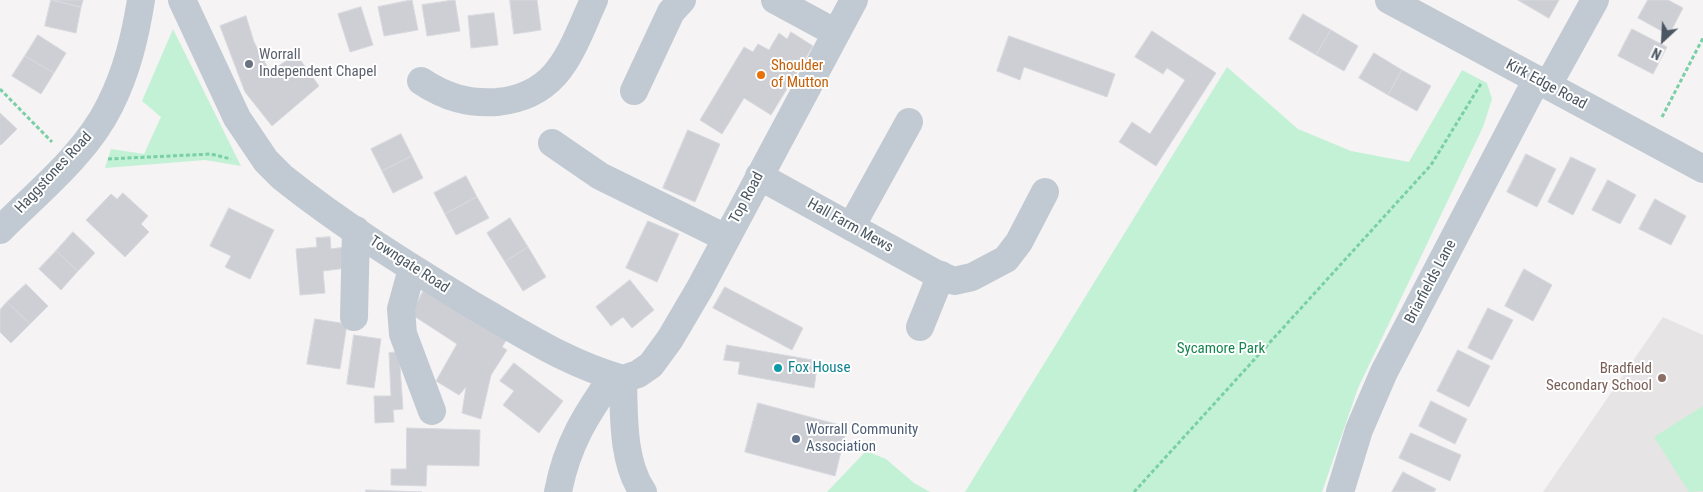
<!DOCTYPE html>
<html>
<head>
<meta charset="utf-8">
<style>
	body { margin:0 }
	#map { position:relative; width:1703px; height:492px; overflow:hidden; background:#f5f3f3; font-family:"Roboto Condensed",sans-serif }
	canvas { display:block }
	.north { position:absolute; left:1638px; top:15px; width:50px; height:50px; -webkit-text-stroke:4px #fff; paint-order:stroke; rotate:205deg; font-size:14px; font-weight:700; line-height:20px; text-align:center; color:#4a5661 }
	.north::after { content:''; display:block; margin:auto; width:18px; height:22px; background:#4a5661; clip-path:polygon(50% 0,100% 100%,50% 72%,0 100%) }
</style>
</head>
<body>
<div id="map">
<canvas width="1703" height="492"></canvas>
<div class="north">N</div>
</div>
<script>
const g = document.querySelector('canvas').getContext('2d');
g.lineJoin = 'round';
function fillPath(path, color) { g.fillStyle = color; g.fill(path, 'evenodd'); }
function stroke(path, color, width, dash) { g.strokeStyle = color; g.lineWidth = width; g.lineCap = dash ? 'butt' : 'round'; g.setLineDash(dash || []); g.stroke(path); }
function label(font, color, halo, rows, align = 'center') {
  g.font = font + ' "Roboto Condensed",sans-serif'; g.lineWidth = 4; g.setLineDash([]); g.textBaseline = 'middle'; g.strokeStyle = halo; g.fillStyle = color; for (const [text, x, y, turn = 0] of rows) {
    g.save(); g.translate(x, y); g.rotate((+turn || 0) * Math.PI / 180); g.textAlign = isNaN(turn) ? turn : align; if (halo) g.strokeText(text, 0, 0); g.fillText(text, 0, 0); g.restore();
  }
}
fillPath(new Path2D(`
	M1663,317L1703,335V492H1543Z`), '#e6e4e5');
fillPath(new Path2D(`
	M173,29L241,166L205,160L105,168L111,149L144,154L161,117L142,101Z
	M1227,67L1298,129L1351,151L1409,162L1462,70L1487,83L1492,99L1483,127L1358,388L1322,492H965Z
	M1703,406V491L1689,492L1654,437Z
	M866,451L886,459L914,483L930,492H827Z`), '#c3f1d5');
const building = new Path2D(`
	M51,0L81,7L76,33L45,26Z
	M53,0H83L81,7Z
	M412,0L418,30L384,36L378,7Z
	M455,0L460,31L427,36L422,5Z
	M510,0H537L541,30L514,34Z
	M1518,0H1559L1549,18Z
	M1648,0H1668L1683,8L1669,35L1638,18Z
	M361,7L373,45L350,52L338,14Z
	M494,13L498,45L471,48L468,16Z
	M1303,14L1331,30L1316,55L1289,39Z
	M246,16L254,42L270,72L296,54L319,86L272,126L245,92L220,26Z
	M1632,29L1667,47L1653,74L1618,56Z
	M1331,30L1358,46L1344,71L1316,55Z
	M1152,31L1216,73L1156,166L1119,142L1132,122L1150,134L1185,80L1167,68L1163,74L1135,57Z
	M791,32L813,46L771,115L744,98L722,134L700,120L744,47L753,52L758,44L769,50L779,33L787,39Z
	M38,35L66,53L54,73L25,56Z
	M1009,36L1115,74L1107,97L1024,67L1020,80L997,71Z
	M1374,53L1402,70L1388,95L1359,78Z
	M25,56L54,73L41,94L12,76Z
	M1402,70L1431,86L1417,111L1388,95Z
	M0,113L17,129L1,145L0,144Z
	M688,130L720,144L695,202L663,188Z
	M401,134L412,156L382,171L371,149Z
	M1526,154L1556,169L1537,207L1507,192Z
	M412,156L423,178L393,193L382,171Z
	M1571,157L1596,169L1573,215L1548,202Z
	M466,176L477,197L445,214L434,193Z
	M1608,180L1636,195L1620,224L1592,210Z
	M123,193L148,216L141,224L149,232L125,257L86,220L111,194L117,199Z
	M477,197L489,218L456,235L445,214Z
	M1655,199L1686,216L1671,245L1639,229Z
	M229,208L274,230L250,279L225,267L231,256L210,246Z
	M510,218L528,247L505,262L487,233Z
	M648,221L679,234L657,282L626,268Z
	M73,232L95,253L78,271L56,251Z
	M330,237L331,249L345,247L347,268L323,271L325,293L300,295L296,249L317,247L316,238Z
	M528,247L546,277L523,291L505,262Z
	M56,251L78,271L61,290L39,269Z
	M1524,269L1552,285L1533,321L1505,306Z
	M630,280L654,310L632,328L623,317L611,326L596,307Z
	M26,284L48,306L30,324L7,302Z
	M725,287L803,328L792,350L713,308Z
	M425,288L507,339L502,347L507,350L491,375L481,419L462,413L466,387L459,395L436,381L457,344L411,314Z
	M7,302L30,324L11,343L0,332V310Z
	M1488,308L1513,320L1492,360L1468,348Z
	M315,319L347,324L340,369L307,364Z
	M354,335L381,339L374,388L347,384Z
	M727,345L818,361L814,388L738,374L740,362L724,360Z
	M1458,350L1490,366L1469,407L1437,391Z
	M399,352L403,409L393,410L394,422L375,423L374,396H391L389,353Z
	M514,363L563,401L539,433L503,405L514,391L500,381Z
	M1431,401L1467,419L1455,444L1419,426Z
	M758,403L847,427L835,476L745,452Z
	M407,428L480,430L479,466L427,465L426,486L391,485V469H406Z
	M1411,433L1461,455L1450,481L1399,458Z
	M1403,472L1436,489L1434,492H1392Z
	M366,490L422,492H366Z`);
fillPath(building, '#cdcfd5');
stroke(building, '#d7d9de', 1);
stroke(new Path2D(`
	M0,89L52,142
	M1662,117L1703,38
	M108,159L211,154L231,159
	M1134,492L1431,165L1482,82`), '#7ad0a6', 3, [4, 2.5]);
stroke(new Path2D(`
	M182,0L237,118L266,161L282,177C342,225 408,266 474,306C523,334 568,364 623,379
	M775,0L836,33
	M1389,0L1703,169
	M421,81C445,97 468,104 497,102C560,96 571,50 594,0
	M1548,85L1595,0
	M634,91L671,12L682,0
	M552,143L600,176L726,238
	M759,176L933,272L954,281L972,277L1006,259L1019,242L1045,192
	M851,227L909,122
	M0,230C38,192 86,154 110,105C127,71 135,37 141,0
	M412,269L401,309L403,334L432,411
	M354,317L356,230
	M920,327L941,275
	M623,379L638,374L651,365L670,339L700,288L854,0
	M623,379C624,414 622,462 643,492
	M558,492C567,444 586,415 613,376
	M1340,492L1359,430L1384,372L1537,79`), '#c1cad2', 28);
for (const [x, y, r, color] of [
	[249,64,5,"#6b7280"],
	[761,75,5,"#e8710a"],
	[778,368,5,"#0f9aa8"],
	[1662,378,5,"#8d6e63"],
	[796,439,5,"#5c6f8a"]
]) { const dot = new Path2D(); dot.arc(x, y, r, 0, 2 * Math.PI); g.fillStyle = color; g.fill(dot); stroke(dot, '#fff', 2); }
label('15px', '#5b616d', '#fff', [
	["Worrall",259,55],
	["Independent Chapel",259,72]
], 'left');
label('15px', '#c56008', '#fff', [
	["Shoulder",771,66],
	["of Mutton",771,83]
], 'left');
label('15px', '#4a5661', '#fff', [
	["Kirk Edge Road",1546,85,28],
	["Haggstones Road",54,173,-47],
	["Top Road",747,198,-62],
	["Hall Farm Mews",850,226,29],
	["Towngate Road",409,265,33],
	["Briarfields Lane",1431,282,-62]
]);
label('15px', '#17864f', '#fff', [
	["Sycamore Park",1221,349]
]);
label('15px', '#0d838f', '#fff', [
	["Fox House",788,368]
], 'left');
label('15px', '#785e54', '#fff', [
	["Bradfield",1652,369],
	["Secondary School",1652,386]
], 'right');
label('15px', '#4e5e75', '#fff', [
	["Worrall Community",806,430],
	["Association",806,447]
], 'left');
</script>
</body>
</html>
